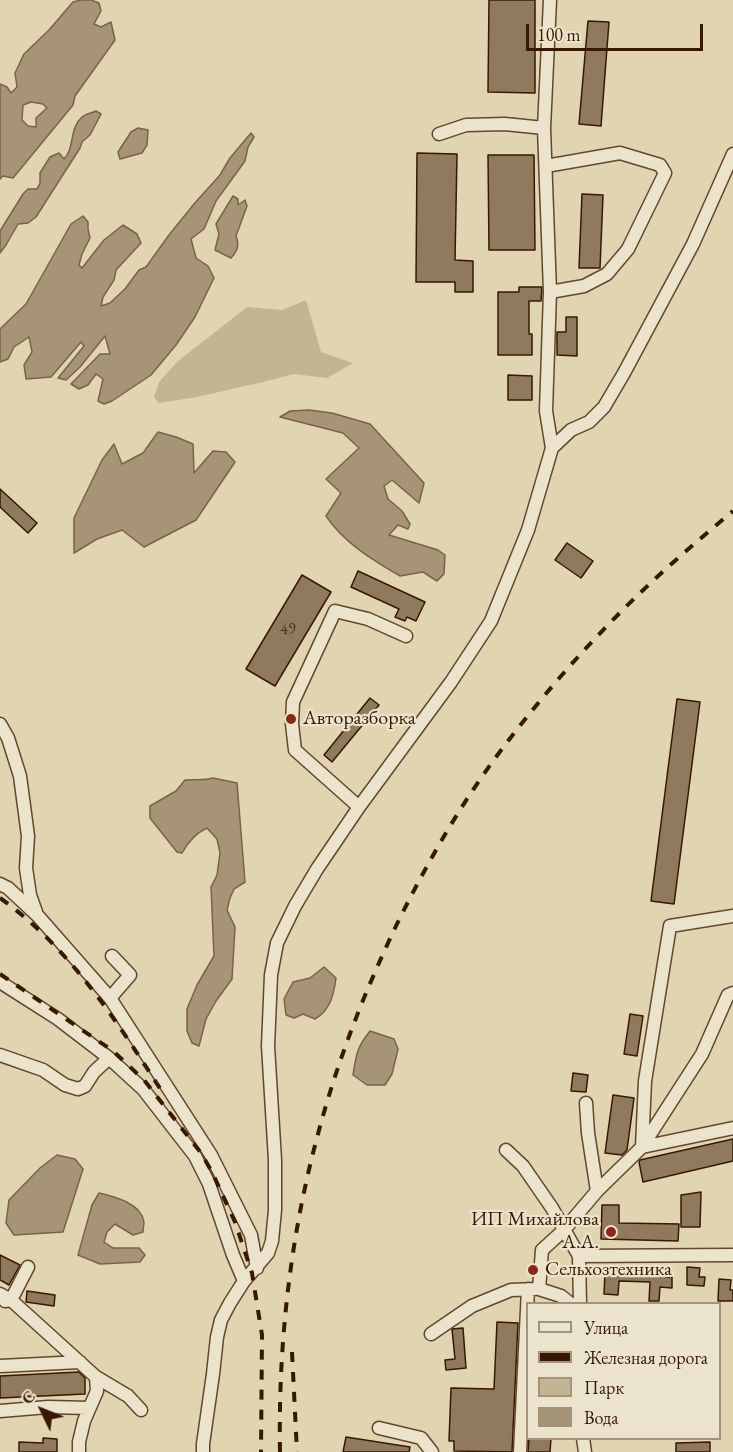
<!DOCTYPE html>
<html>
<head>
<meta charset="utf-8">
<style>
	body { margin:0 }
	#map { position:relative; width:733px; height:1452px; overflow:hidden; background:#e0d4b1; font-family:"EB Garamond",serif }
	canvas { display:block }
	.legend { position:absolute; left:526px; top:1302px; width:195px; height:138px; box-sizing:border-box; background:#ebe3cc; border:2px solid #a3927c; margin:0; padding:8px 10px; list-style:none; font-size:18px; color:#371803 }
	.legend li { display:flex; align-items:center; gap:12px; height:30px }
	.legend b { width:30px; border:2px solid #a3927c }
	.north { position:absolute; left:12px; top:1380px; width:60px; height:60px; -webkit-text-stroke:4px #ebe3cc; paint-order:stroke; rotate:313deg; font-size:16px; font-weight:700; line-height:24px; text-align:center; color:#371803 }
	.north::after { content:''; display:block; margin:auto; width:21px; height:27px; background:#371803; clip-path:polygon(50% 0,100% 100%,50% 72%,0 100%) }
	.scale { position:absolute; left:526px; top:24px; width:177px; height:27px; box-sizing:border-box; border:3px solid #371803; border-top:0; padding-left:8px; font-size:18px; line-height:21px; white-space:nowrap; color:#371803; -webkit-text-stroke:4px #ebe3cc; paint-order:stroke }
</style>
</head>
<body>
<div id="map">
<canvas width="733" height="1452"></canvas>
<ul class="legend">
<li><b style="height:8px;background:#ebe3cc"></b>Улица</li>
<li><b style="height:8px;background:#371803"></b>Железная дорога</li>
<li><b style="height:16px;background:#c3b493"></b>Парк</li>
<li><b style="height:16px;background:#a79476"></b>Вода</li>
</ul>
<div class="north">С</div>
<div class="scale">100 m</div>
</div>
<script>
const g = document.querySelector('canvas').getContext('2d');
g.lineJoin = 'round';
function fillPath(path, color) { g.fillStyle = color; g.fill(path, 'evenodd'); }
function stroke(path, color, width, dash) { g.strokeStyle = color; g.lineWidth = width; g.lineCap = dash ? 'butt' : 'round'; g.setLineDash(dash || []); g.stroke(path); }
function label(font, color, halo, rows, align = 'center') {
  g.font = font + ' "EB Garamond",serif'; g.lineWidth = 4.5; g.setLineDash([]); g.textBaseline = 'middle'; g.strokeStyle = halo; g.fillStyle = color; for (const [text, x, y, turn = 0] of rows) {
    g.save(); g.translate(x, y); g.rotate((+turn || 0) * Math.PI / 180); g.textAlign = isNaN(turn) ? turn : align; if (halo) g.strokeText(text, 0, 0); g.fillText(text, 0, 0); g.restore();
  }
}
fillPath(new Path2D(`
	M306,300L321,352L353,363L327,378L294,374L263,382L197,397L159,403L154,397L159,382L177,362L247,307L282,310Z`), '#c3b493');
const water = new Path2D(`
	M81,0H91L99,3L101,11L94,24L101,27L111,22L115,40L75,96L73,105L13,178L3,176L0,179V84L7,87L11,93L17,87L15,73L24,54L49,30L73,2ZM31,102L43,104L47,108L36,118V127L28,126L22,120L23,105Z
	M96,111L101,114L90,135L82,142L80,148L36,217L28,223L18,224L6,245L0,253V231L23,194L28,189H37L40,183V173L50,157L59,153L64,159C75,148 69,128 82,117C85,114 92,113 96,111Z
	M138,128L148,130L147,145L142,153L120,159L118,152L131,132Z
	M251,133L254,137L248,147L245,161L216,201L204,229L191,239L196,258L208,266L214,278L195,317L176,345L151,375L112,401L104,404L98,401L103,379L96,374L88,385L79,389L71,384L100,354H110L105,336L80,367L66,380L58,378L84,346L81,342L51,377L26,379L24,365L32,352L29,337L14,347L8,359L0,362V329L26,304L71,224L83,216L88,222V229L90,238L82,254L79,265L82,268L104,240L123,225L137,234L141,243L116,270L114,280L103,297L101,306L110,303L125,289L139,270L146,267L169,235L194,204L220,175L230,158Z
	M233,196L238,199V205L245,200L247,206L236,236C240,245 237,252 231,258L215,250L219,234L216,224Z
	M309,410L332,413L370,424L424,483L419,503L392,480L384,486L388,499L402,511L410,524L408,529L398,525L389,535L438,550L445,555L444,574L437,581L423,572L400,576C373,560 344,543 326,516L341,493L326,479L359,448L343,433L280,417L290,411Z
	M158,432L176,437L193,444L194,473L213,451L226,452L235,462L196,520L144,547L122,530L97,539L74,553V518L102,460L114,444L122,464L143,453Z
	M213,778L237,783L245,882L234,889L230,898L227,910L235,927L232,979L216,1001L206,1019L199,1046L192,1043L187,1031V1009L197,985L214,956L211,887L217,875L220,853L217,839L207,828C196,833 188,842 182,853L177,852L150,818V806L176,791L185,780C195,779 203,781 213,778Z
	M324,967L336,978C334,994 330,1011 315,1019L303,1014L294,1018L286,1015L284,999L293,982L310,978Z
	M370,1031L394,1039L398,1049L392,1074L385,1085H367L353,1075C356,1055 357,1047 370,1031Z
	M57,1155L75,1159L83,1169L63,1232L14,1235L6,1223L9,1200L40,1168Z
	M99,1193C115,1197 141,1203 144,1222C144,1225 143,1228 143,1232L133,1235L115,1224L107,1232L104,1242L113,1248H139L145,1255L140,1262L100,1264L78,1255L92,1205Z`);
fillPath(water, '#a79476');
stroke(water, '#7a6248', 1.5);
const building = new Path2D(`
	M489,0H535V93L488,92Z
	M588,21L609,22L601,126L579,124Z
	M417,153L457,154L455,260L473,261V292H455V282H416Z
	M488,155H534L535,250H489Z
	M582,194L603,195L600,268H579Z
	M519,287H542L541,301H529V334H532V355H498V292H519Z
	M566,317H577V356L557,355V332H566Z
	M508,375L532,376V400H508Z
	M0,489L37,523L28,533L0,507Z
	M567,543L593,561L581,578L555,560Z
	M358,571L425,602L416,621L407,617L405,621L395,617L399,609L351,587Z
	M302,575L331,592L275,686L246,669Z
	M370,698L379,705L332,762L324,755Z
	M677,699L700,702L674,904L651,901Z
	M630,1014L643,1016L637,1056L624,1054Z
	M573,1073L588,1075L586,1092L571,1091Z
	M613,1095L634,1098L627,1150L622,1155L605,1153Z
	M733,1139V1161L643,1182L639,1162L640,1160Z
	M701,1192L700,1227H681V1195Z
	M602,1205H619V1223L679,1224L678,1241L601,1239Z
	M0,1255L20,1265L9,1285L0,1280Z
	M650,1266L666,1267V1277H672V1288L660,1287L659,1301H649L650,1282L619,1281L618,1295L604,1294L605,1271L623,1272V1267L650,1268Z
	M687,1267L700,1268L699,1277H705L704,1286L687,1285Z
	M719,1279L731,1280L730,1290H733V1301H718Z
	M27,1291L55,1295L54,1306L26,1302Z
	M497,1322L518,1323L512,1452L454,1451V1441H449L451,1388L494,1389Z
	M463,1328L466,1368L446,1370L445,1360L455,1359L452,1329Z
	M79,1372L85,1378V1394L0,1398V1376Z
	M346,1437L410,1447L409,1452H343Z
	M43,1438L57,1439V1452H19V1442L43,1443Z
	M529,1438H551L550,1452H528Z
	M710,1442V1452H676V1443Z`);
fillPath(building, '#8f7a5d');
stroke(building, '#371803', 1.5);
const minor = new Path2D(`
	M550,0L544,128L550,292L546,411L552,448
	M439,134L466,125L505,124L544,128
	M546,166L620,153L660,165L665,173L628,249L607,274L584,286L550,292
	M0,724L8,738L20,776L28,836L26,868L30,895L36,912
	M359,807L295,750L292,724L293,702L335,611L368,619L406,636
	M0,884L8,888L38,916L110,998L211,1155L251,1235L257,1268
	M0,982L58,1019L109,1058L143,1089L195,1156L209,1184L233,1255L244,1281
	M110,998L130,975L112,956
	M0,1055L43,1070L65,1085L78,1089L85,1086L94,1072L109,1058
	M586,1103L588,1133L597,1191
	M642,1147L645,1081L670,926L733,916
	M642,1147L733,1128
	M506,1150L523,1166L552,1208L579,1256L580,1304
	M579,1256L733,1255
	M0,1294L11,1300L96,1377L97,1391L84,1421L79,1442V1452
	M5,1301L11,1300L28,1267
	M571,1304L561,1296L539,1289L542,1250L564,1230L597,1191L642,1147L702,1054L728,995L733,993
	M431,1334L472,1306L511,1290L535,1289
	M0,1366L80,1362
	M96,1377L128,1396L141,1410
	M0,1411L48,1407L89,1408
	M379,1428L421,1438L432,1452
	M583,1438L585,1452
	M203,1452V1444L213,1374L217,1337L221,1320L230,1303L244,1281L268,1253L272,1241L275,1210V1160L268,1046L271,975L277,943L295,906L317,869L359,807L451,682L491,621L528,530L552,448L571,430L589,422L604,407L624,373L693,244L733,154
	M520,1452L528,1289`);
stroke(minor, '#61472e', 15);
stroke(minor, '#ebe3cc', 12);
stroke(new Path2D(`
	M0,898C69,947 116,1020 161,1090
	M0,974L113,1051L144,1080L201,1153L212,1172L235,1222L252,1273L262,1335L261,1452
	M292,1352L297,1452
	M280,1452C278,1346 290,1237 318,1134C337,1062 364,993 396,926C425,867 457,810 496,757C539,699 587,644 639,594C669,565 701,538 733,511`), '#371803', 4, [10, 10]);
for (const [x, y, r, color] of [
	[291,719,6,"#8f2418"],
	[611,1232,6,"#8f2418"],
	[533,1270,6,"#8f2418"]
]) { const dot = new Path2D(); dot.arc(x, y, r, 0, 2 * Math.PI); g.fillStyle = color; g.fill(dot); stroke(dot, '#ebe3cc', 2); }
label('16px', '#4d301a', null, [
	["49",288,630]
]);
label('20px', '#371803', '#ebe3cc', [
	["Авторазборка",303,719],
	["ИП Михайлова",599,1220,"right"],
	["А.А.",599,1243,"right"],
	["Сельхозтехника",545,1270]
], 'left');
</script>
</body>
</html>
